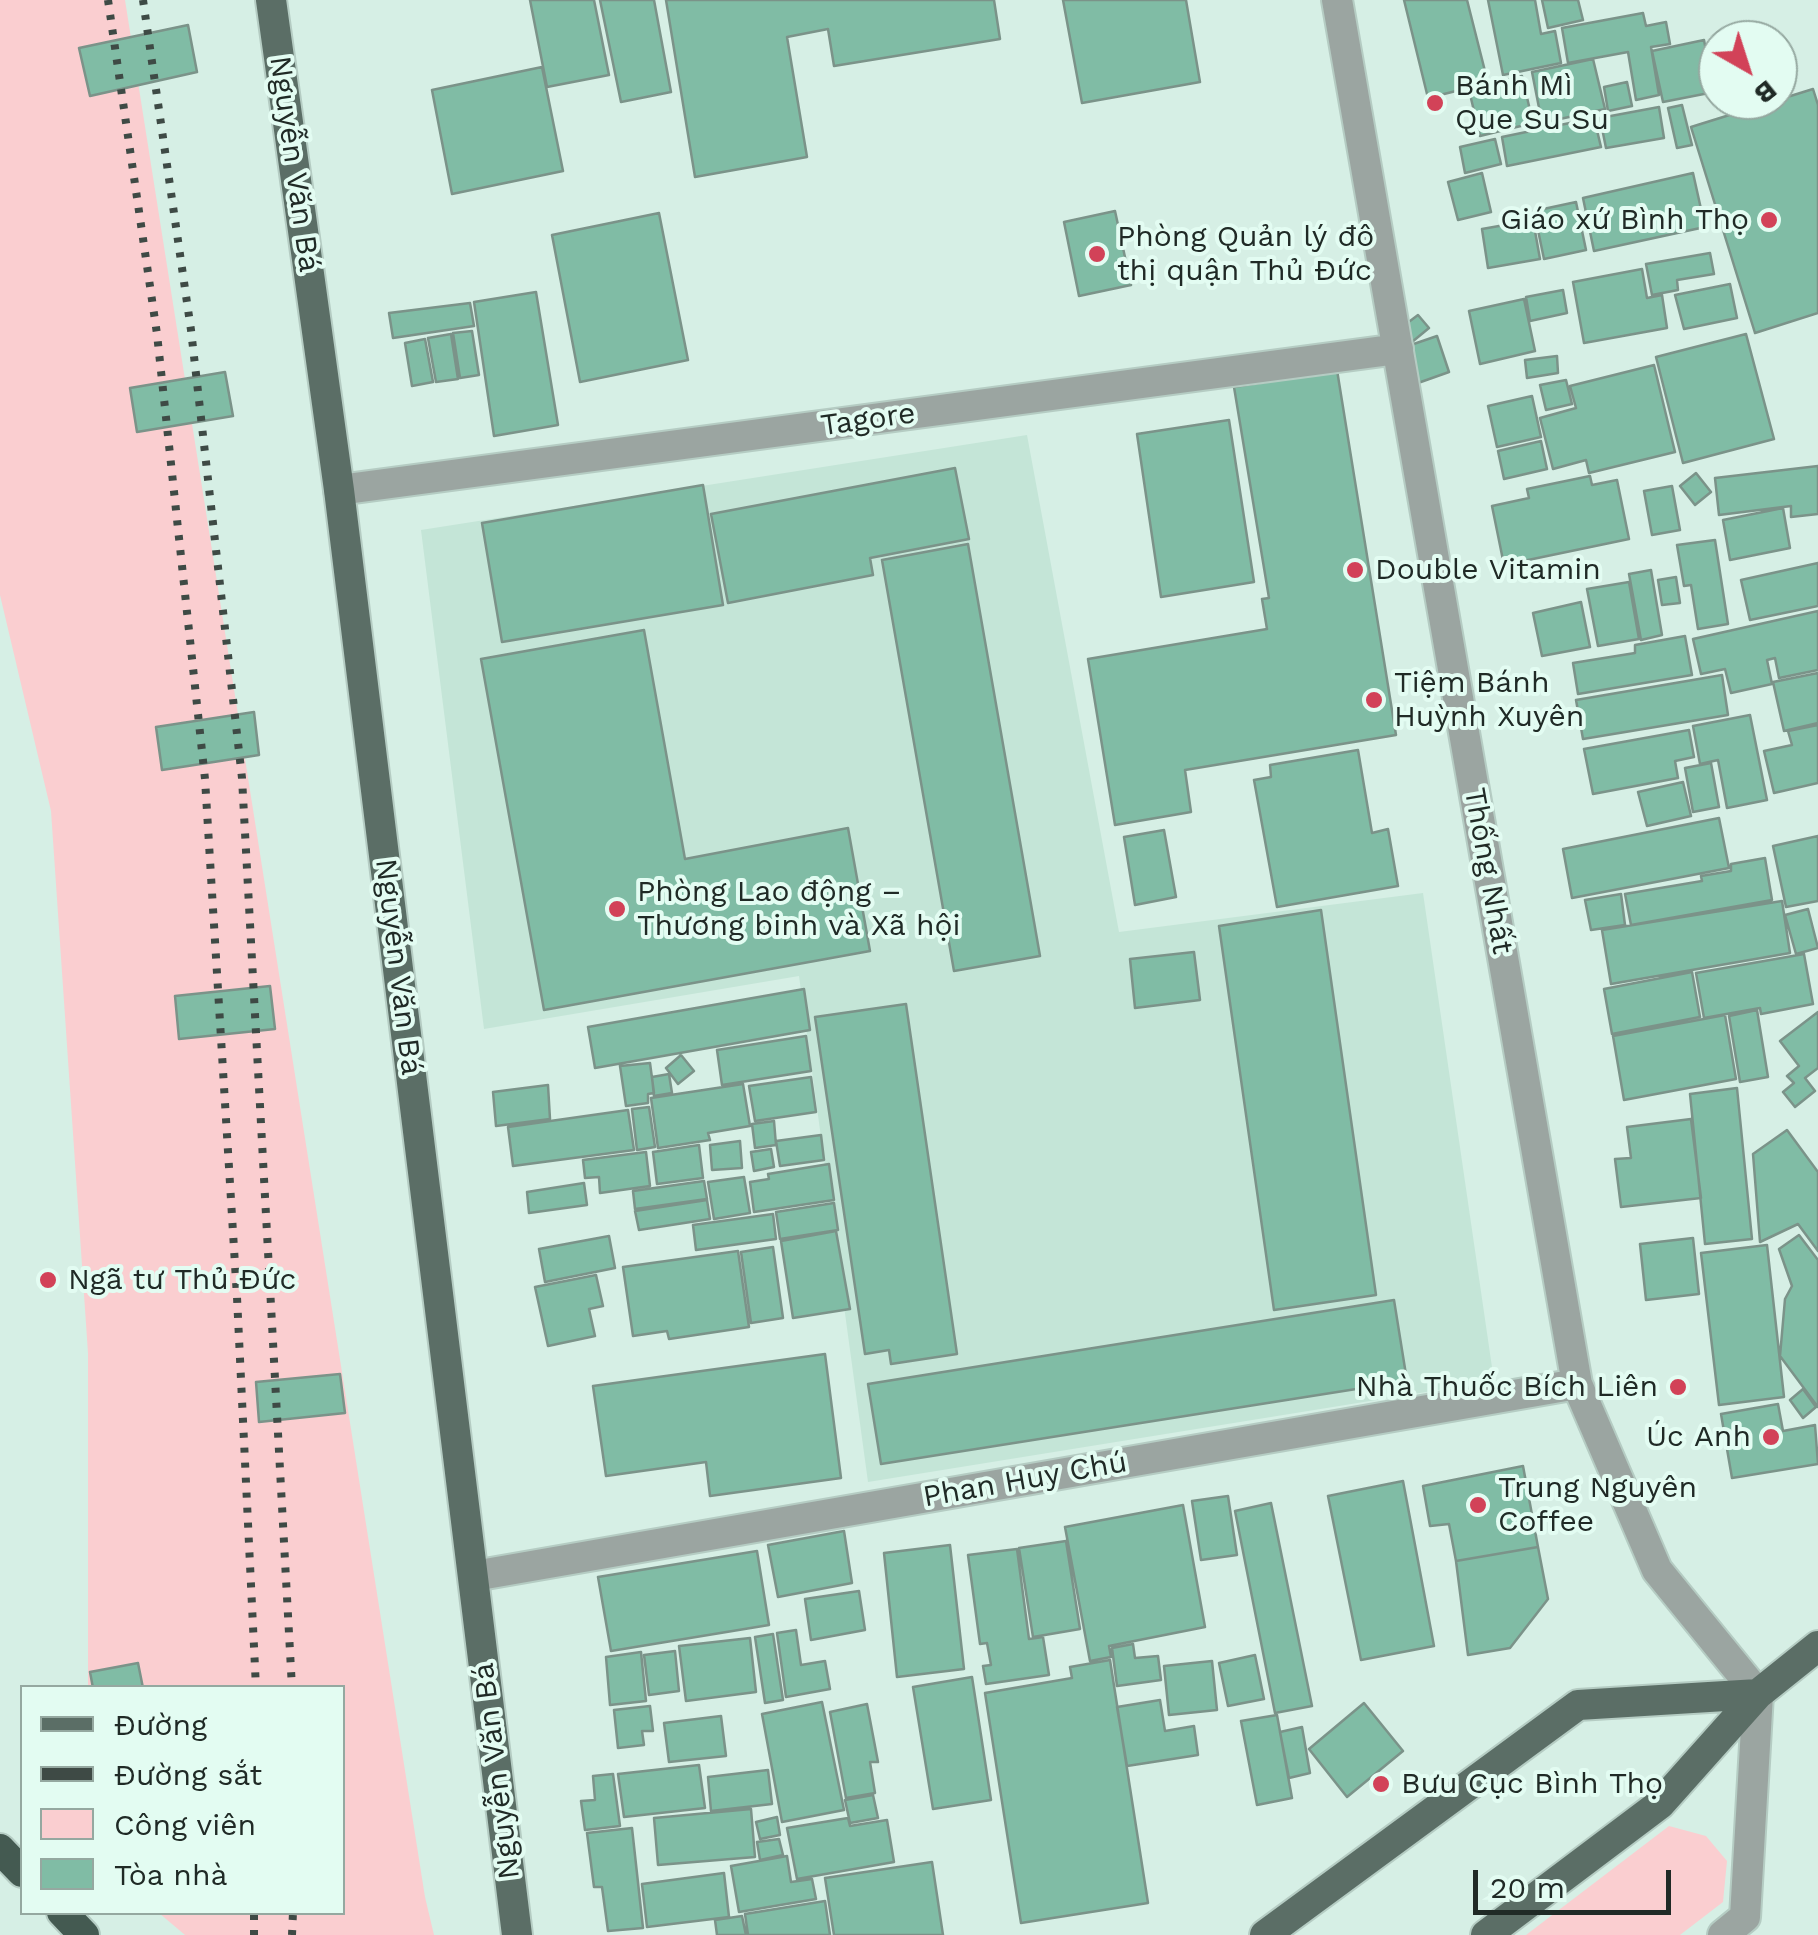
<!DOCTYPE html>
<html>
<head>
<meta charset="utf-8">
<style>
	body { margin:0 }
	#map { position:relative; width:1818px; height:1935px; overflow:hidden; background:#d6efe5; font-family:"Work Sans",sans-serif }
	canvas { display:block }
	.legend { position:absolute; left:20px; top:1685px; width:325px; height:230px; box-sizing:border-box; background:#e3fcf2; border:2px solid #95a8a0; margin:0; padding:12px 18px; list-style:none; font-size:30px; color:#202a26 }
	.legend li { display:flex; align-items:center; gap:20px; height:50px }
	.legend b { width:50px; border:2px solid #95a8a0 }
	.north { position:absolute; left:1698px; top:20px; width:100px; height:100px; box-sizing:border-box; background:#e3fcf2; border:2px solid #95a8a0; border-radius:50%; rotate:141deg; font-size:28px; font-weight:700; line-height:40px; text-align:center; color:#202a26 }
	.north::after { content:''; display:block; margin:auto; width:35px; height:45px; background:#d24258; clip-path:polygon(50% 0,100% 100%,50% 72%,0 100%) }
	.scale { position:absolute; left:1473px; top:1870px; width:198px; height:45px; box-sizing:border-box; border:5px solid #202a26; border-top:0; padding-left:12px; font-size:30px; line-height:35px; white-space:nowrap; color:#202a26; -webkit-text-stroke:8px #e3fcf2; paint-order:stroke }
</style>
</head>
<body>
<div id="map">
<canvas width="1818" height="1935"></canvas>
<ul class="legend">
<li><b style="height:12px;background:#5b6e66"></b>Đường</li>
<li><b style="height:12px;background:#3e4a45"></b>Đường sắt</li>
<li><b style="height:28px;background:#faced0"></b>Công viên</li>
<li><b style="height:28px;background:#80bca5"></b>Tòa nhà</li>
</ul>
<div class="north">B</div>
<div class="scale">20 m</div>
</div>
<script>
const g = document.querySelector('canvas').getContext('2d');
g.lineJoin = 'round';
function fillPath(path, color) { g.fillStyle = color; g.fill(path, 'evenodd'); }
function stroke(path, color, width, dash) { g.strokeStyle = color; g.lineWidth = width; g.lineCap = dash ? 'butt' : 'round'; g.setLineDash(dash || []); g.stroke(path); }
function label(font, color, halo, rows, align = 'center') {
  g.font = font + ' "Work Sans",sans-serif'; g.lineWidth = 8; g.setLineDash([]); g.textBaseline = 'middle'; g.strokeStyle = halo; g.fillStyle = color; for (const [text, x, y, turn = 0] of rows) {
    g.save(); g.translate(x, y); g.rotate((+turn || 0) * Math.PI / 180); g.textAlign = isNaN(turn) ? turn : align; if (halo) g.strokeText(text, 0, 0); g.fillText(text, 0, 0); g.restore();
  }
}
fillPath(new Path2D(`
	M1027,435L1119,932L1423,893L1494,1381L868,1482L799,976L484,1029L421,530Z`), '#c4e5d7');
fillPath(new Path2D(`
	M0,0H125L425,1897L434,1935H185L159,1913L342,1912V1688L88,1687V1353L51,811L0,595Z
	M1669,1826L1706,1836L1727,1861L1723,1902L1680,1935H1526Z`), '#faced0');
const building = new Path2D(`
	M530,0H594L609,75L547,87Z
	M600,0H654L671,92L621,102Z
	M666,0H994L1000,39L834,66L828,29L787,37L807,157L695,177Z
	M1063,0H1186L1200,82L1082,103Z
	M1404,0H1467L1488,83L1428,98Z
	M1488,0H1535L1541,34L1555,31L1561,63L1503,75Z
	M1542,0H1578L1583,20L1548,28Z
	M1643,13L1646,26L1666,22L1670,44L1651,47L1659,95L1636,100L1628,52L1568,63L1562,28Z
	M188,25L197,72L90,96L79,48Z
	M1704,40L1714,92L1663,102L1652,51Z
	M1593,59L1605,109L1542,123L1532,72Z
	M542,67L563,171L452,194L432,90Z
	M1522,76L1533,123L1480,136L1469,90Z
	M1627,82L1632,106L1608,111L1604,87Z
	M1813,89L1818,105V313L1755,333L1691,127Z
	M1682,105L1692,145L1677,148L1668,108Z
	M1659,107L1664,138L1606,148L1600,118Z
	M1594,118L1601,147L1507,166L1502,137Z
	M1495,139L1501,164L1465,173L1460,147Z
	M1482,173L1491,212L1458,220L1448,182Z
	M1693,173L1705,227L1594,251L1583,198Z
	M1576,202L1586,250L1544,259L1534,211Z
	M1115,211L1131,285L1079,296L1064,222Z
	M659,213L688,360L580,382L552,235Z
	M1533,220L1540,259L1488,268L1482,229Z
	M1710,253L1714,274L1677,280L1678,290L1652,295L1646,264Z
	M1642,269L1647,298L1662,295L1667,328L1584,343L1573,282Z
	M1730,284L1737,318L1684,329L1675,295Z
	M1563,290L1567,313L1530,321L1526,297Z
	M536,292L558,425L494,436L474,302Z
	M1524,299L1535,351L1480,364L1469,311Z
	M470,303L474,326L393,338L389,313Z
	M1418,315L1429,328L1412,342L1402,327Z
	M472,331L479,375L460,378L453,333Z
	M451,334L458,379L436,382L428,338Z
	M1746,334L1774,439L1683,463L1656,357Z
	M1437,336L1449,372L1418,383L1405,347Z
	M425,339L433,382L412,386L405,343Z
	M1557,356L1558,373L1527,378L1525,360Z
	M1654,365L1675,452L1589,473L1586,460L1553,469L1540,418L1576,408L1570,386Z
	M1337,370L1396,735L1185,770L1191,812L1115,825L1088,659L1267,629L1262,599L1269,598L1234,387Z
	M225,372L233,416L137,432L130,388Z
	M1566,380L1572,404L1546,410L1540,385Z
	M1532,396L1541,437L1497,447L1488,406Z
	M1229,420L1254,582L1161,597L1137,434Z
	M1541,441L1547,469L1504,479L1498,451Z
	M1818,466V514L1791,517V506L1719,515L1715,478Z
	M955,468L969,539L870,558L873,575L728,603L711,514Z
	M1696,473L1711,492L1695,505L1680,486Z
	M1590,476L1592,485L1617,480L1629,539L1504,565L1492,506L1529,498L1527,489Z
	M703,485L723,605L502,642L482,523Z
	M1672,486L1680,530L1652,535L1644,491Z
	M1783,508L1790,548L1730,560L1723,520Z
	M1715,540L1728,624L1698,629L1691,585L1684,586L1677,545Z
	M968,544L1040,956L954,971L882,560Z
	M1818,563V606L1750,620L1741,580Z
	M1651,570L1662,635L1641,640L1629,574Z
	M1676,577L1680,603L1662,605L1658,580Z
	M1629,582L1639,639L1598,646L1587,589Z
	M1581,602L1590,647L1542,656L1533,613Z
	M1818,611V670L1779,678L1775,658L1767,660L1772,684L1731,693L1725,669L1701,674L1693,639Z
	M644,630L685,859L848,828L870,951L544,1010L481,659Z
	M1685,636L1692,675L1578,694L1573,663L1635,653V645Z
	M1818,673V723L1784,731L1773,682Z
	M1722,675L1728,715L1583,739L1576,700Z
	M254,712L259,755L162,770L156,727Z
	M1750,715L1767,800L1727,808L1718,760L1700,764L1693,726Z
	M1818,725V783L1774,793L1764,751L1792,745L1788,731Z
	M1689,730L1694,757L1675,761L1678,778L1593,794L1584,749Z
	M1358,750L1372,833L1388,829L1398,886L1277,907L1254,780L1271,777L1270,765Z
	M1711,763L1719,807L1693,812L1685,768Z
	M1683,782L1691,816L1647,826L1638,792Z
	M1719,818L1729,868L1572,898L1563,849Z
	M1164,830L1176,897L1135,905L1124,837Z
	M1818,836V901L1786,907L1773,846Z
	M1765,858L1772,900L1631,925L1625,894L1702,881L1701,876L1731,871V864Z
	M1621,894L1625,925L1591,930L1585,900Z
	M1782,901L1790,953L1611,984L1602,930Z
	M1808,909L1818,948L1796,954L1785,915Z
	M1321,910L1376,1295L1274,1310L1219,926Z
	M1194,952L1200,1000L1135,1008L1130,959Z
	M1804,954L1813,1004L1761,1014L1760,1008L1704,1018L1696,973Z
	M1692,972L1700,1017L1612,1034L1604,989Z
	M270,986L275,1029L179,1039L175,996Z
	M804,989L810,1030L595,1068L588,1027Z
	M906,1004L957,1354L891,1364L889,1350L865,1354L815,1017Z
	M1757,1010L1768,1077L1740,1082L1729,1016Z
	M1818,1012V1068L1805,1078L1815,1091L1795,1107L1783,1092L1794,1083L1787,1076L1799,1066L1780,1041Z
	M1725,1015L1736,1079L1624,1100L1613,1036Z
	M806,1036L811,1071L722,1085L717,1050Z
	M681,1055L694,1071L678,1084L666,1068Z
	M650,1063L654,1093L648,1094V1103L626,1106L620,1066Z
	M669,1074L672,1093L654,1096L652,1077Z
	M811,1077L816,1112L755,1121L749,1086Z
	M743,1084L750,1126L708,1133L710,1140L658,1148L651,1098Z
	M548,1085L550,1119L496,1126L493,1092Z
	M1737,1088L1752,1239L1705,1244L1690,1094Z
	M649,1107L655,1147L637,1150L632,1109Z
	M628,1110L634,1150L513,1166L508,1127Z
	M1691,1119L1701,1198L1621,1207L1615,1159L1631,1158L1627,1127Z
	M774,1121L776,1145L755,1148L752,1124Z
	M1787,1130L1818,1172V1251L1798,1224L1760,1242L1753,1154Z
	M821,1135L824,1160L780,1166L776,1141Z
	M740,1141L742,1168L712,1170L710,1145Z
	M699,1145L703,1178L657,1184L653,1152Z
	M771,1149L774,1167L754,1171L751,1152Z
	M646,1152L650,1186L600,1193L599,1177L585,1178L583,1160Z
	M829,1164L834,1200L754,1212L750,1182L769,1179L768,1174Z
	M744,1177L750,1213L714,1219L708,1182Z
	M704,1181L707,1199L635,1209L633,1191Z
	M584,1183L587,1205L529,1213L527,1192Z
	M707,1200L710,1219L639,1230L635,1211Z
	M834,1203L838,1230L780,1239L776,1212Z
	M773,1214L776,1239L696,1250L693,1225Z
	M836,1231L850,1309L793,1318L781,1241Z
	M1799,1235L1818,1260V1407L1780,1356L1785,1299L1792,1286L1779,1249Z
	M609,1236L615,1268L545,1282L539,1249Z
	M1693,1238L1699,1294L1646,1300L1640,1244Z
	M1767,1245L1784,1397L1719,1405L1701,1253Z
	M773,1247L783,1318L751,1323L741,1252Z
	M738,1251L749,1327L669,1339L667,1331L633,1336L623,1267Z
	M596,1275L603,1306L589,1309L595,1336L548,1346L535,1287Z
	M1394,1300L1407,1381L881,1464L868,1384Z
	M825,1354L841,1478L710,1496L706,1462L606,1476L593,1386Z
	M340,1374L345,1413L259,1422L256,1382Z
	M1803,1389L1816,1407L1803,1418L1790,1400Z
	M1778,1404L1783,1431L1815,1425L1818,1464L1732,1478L1721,1414Z
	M1523,1466L1538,1547L1456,1561L1449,1524L1430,1526L1423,1486Z
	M1403,1481L1434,1646L1361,1660L1328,1496Z
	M1228,1496L1237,1555L1201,1560L1192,1501Z
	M1271,1503L1312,1706L1275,1713L1235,1511Z
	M1183,1505L1205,1627L1109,1646L1111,1657L1090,1661L1065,1527Z
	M844,1531L852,1583L778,1597L768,1545Z
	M1066,1541L1080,1629L1033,1637L1019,1548Z
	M950,1545L964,1669L897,1677L884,1553Z
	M1538,1547L1548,1599L1510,1648L1468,1655L1456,1561Z
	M1017,1549L1029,1639L1043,1637L1049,1675L986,1684L983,1666L991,1665L987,1643L980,1644L968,1555Z
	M757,1551L769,1625L611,1651L598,1577Z
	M859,1591L865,1630L811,1640L805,1599Z
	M796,1630L801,1665L825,1661L830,1689L786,1697L777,1633Z
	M773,1634L783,1700L765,1703L755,1637Z
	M750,1638L756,1692L686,1701L679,1646Z
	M1133,1644L1135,1658L1158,1656L1161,1680L1117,1686L1112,1648Z
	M675,1651L679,1691L649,1695L644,1655Z
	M641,1652L646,1701L610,1705L606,1657Z
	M1255,1655L1264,1699L1228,1706L1219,1663Z
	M1110,1660L1148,1903L1021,1923L985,1693L1072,1678L1070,1667Z
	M1212,1661L1217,1710L1169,1715L1164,1666Z
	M138,1663L143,1688H93L90,1672Z
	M972,1677L991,1800L933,1809L913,1687Z
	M1160,1700L1165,1731L1194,1726L1198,1755L1127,1766L1117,1707Z
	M822,1702L844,1810L782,1822L762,1714Z
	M1364,1703L1403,1751L1347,1797L1309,1749Z
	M867,1704L878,1762H870L875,1793L846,1798L830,1712Z
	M650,1706L653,1731H642L644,1745L618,1748L614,1710Z
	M1277,1715L1292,1798L1257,1805L1241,1721Z
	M721,1716L726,1756L669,1762L664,1723Z
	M1302,1727L1310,1773L1289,1778L1280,1732Z
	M699,1765L705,1808L624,1817L618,1774Z
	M768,1770L772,1804L711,1811L708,1777Z
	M613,1774L620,1826L585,1830L581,1801L595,1800L593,1776Z
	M873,1795L878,1818L850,1823L845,1800Z
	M751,1809L755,1857L658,1865L654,1818Z
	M777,1817L780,1835L760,1839L756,1822Z
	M848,1818L850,1826L887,1820L894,1862L797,1879L787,1828Z
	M632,1828L643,1928L608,1931L602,1887H594L587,1833Z
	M779,1839L783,1855L760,1860L757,1842Z
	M787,1856L791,1882L812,1879L816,1899L739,1912L731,1866Z
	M932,1862L943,1935H834L825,1878Z
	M724,1873L729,1917L647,1927L642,1884Z
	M825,1901L830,1935H748L745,1914Z
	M742,1916L746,1935H717L715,1920Z`);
fillPath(building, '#80bca5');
stroke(building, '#7b9389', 2.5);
const minor = new Path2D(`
	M1337,0L1577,1384L1657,1570L1758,1694L1745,1917L1723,1935
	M339,490L1398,349
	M474,1576L1577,1384`);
const major = new Path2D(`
	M271,0L339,490L517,1935
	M1265,1935L1578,1705L1758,1694
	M1486,1935L1660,1804L1758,1694L1818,1646`);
const highway = new Path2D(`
	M0,1849L22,1872
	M62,1912L84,1935`);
stroke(minor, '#b5ccc3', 34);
stroke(major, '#b5ccc3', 34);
stroke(highway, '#b5ccc3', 34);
stroke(minor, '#9ba5a1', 30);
stroke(major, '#5b6e66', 30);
stroke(highway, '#445a51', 30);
stroke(new Path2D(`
	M108,0L157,334L205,779L237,1297L256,1688
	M143,0L191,330L242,778L292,1688
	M254,1935V1912
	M292,1935L293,1912`), '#3e4a45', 8, [5, 10]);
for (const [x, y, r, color] of [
	[1435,103,10,"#d24258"],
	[1769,220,10,"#d24258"],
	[1097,254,10,"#d24258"],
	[1355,570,10,"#d24258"],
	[1374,700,10,"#d24258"],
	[617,909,10,"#d24258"],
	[48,1280,10,"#d24258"],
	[1678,1387,10,"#d24258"],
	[1771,1437,10,"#d24258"],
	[1478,1505,10,"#d24258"],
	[1381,1784,10,"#d24258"]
]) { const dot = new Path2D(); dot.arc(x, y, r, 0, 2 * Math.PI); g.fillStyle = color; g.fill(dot); stroke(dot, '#e3fcf2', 4); }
label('30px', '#202a26', '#e3fcf2', [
	["Bánh Mì",1455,86],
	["Que Su Su",1455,120],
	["Giáo xứ Bình Thọ",1749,220,"right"],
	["Phòng Quản lý đô",1117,237],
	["thị quận Thủ Đức",1117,271],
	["Double Vitamin",1375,570],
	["Tiệm Bánh",1394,683],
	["Huỳnh Xuyên",1394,717],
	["Phòng Lao động –",637,892],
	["Thương binh và Xã hội",637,926],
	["Ngã tư Thủ Đức",68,1280],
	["Nhà Thuốc Bích Liên",1658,1387,"right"],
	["Úc Anh",1751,1437,"right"],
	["Trung Nguyên",1498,1488],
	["Coffee",1498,1522],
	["Bưu Cục Bình Thọ",1401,1784]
], 'left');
label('30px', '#202a26', '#e3fcf2', [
	["Nguyễn Văn Bá",294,164,82],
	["Tagore",868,420,-8],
	["Thống Nhất",1488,871,80],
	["Nguyễn Văn Bá",398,967,83],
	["Phan Huy Chú",1025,1480,-10],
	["Nguyễn Văn Bá",497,1771,-97]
]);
</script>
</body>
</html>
